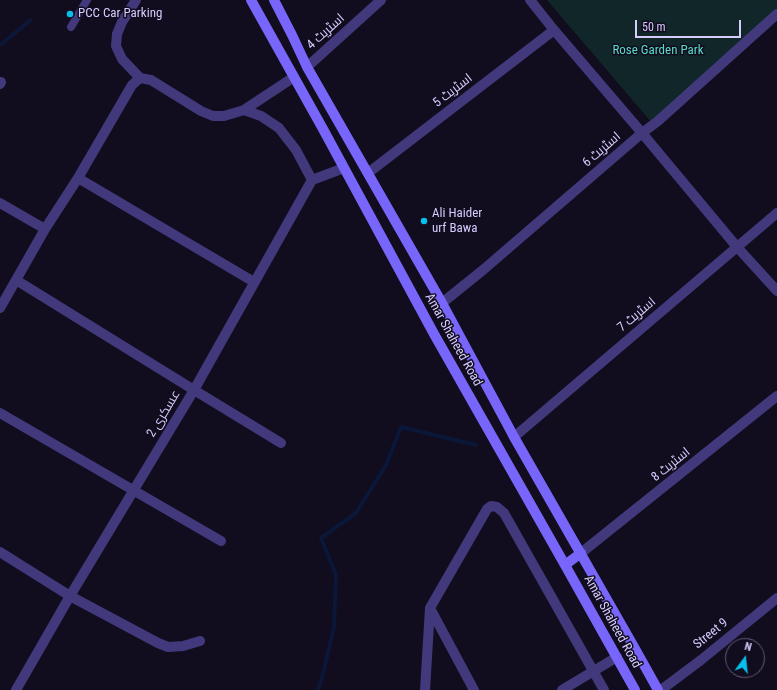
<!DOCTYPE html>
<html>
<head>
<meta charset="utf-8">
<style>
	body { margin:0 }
	#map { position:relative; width:777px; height:690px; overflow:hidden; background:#110d1e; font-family:"Roboto Condensed",sans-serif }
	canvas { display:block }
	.north { position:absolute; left:725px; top:638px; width:40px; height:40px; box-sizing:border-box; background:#110d1e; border:1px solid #605977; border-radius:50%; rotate:15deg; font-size:11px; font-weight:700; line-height:16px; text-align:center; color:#d6cbfd }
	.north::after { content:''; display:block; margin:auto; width:14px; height:18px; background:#07bfed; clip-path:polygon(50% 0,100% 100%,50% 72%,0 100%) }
	.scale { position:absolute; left:635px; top:20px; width:106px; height:18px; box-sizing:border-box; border:2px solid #d6cbfd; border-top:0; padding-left:5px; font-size:12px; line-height:14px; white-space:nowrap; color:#d6cbfd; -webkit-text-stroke:3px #110d1e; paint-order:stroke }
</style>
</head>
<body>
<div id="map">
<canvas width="777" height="690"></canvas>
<div class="north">N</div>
<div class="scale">50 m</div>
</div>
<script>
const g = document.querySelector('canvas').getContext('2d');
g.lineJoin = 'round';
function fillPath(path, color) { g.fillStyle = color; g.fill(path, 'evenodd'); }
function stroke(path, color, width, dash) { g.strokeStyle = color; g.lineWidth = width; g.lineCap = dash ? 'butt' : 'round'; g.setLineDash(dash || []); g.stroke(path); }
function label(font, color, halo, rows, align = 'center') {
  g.font = font + ' "Roboto Condensed",Cairo,sans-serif'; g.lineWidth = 3; g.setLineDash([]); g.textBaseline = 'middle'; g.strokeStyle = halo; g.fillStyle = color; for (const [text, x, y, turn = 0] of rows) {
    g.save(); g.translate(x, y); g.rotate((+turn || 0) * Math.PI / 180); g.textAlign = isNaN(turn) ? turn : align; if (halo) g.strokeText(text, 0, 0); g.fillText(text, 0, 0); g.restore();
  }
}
fillPath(new Path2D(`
	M547,0H777V17L652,123Z`), '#102628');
stroke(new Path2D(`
	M0,45L31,20
	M318,690L323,674L334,627L336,575L321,538L356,513L386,465L401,427L476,445`), '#0a1739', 4);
stroke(new Path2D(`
	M71,27L87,0`), '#42397c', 8);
stroke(new Path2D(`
	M136,0L122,22L117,34L116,46L122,59L140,78L151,80L201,111L213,116H224L244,110L261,116L279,128L296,150L312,180
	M530,0L554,30L642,133L737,247L777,291
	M307,67L381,0
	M0,84L1,82
	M244,110L294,77
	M368,173L554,30
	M78,178L254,282
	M0,203L45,229
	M16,280L194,390L281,443
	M442,303L483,270L642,133L658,121L777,14
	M0,308L45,229L78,178L132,85L140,78
	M0,413L221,541
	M514,437L777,213
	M0,552L70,596L158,643L168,647L183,646L200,641
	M581,553L777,396
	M16,690L70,596L194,390L312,180L344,168
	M425,690L430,608
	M474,690L430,608L487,509L491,506L497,507L504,513L604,690
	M562,690L617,657
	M661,690L701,660L777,598`), '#42397c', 10);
stroke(new Path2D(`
	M251,0L323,129L434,334L565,565L635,690
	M274,0L292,35L307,67L442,303L514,437L634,647L658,690
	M565,565L581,553`), '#7865fa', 10);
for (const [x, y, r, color] of [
	[70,14,4,"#07bfed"],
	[424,221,4,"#07bfed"]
]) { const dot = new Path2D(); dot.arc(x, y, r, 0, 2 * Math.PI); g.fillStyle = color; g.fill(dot); stroke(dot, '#110d1e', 1.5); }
label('13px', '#d6cbfd', '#110d1e', [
	["PCC Car Parking",78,14],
	["Ali Haider",432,214],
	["urf Bawa",432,229]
], 'left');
label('13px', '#d6cbfd', '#110d1e', [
	["اسٹریٹ 4",326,32,-42],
	["اسٹریٹ 5",453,91,-38],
	["اسٹریٹ 6",602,150,-41],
	["اسٹریٹ 7",637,315,-40],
	["Amar Shaheed Road",453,340,61],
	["عسکری 2",164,414,-59],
	["اسٹریٹ 8",671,465,-39],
	["Amar Shaheed Road",612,622,61],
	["Street 9",711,634,-39]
]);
label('13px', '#5adac7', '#110d1e', [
	["Rose Garden Park",658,51]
]);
</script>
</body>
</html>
